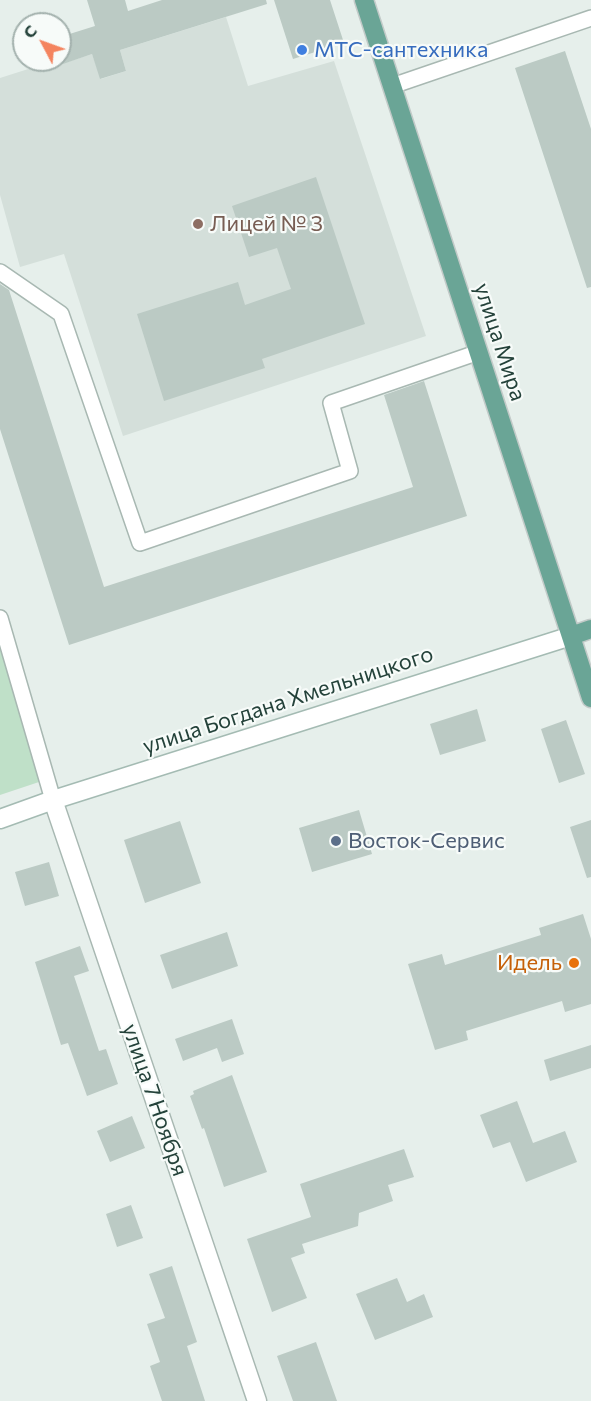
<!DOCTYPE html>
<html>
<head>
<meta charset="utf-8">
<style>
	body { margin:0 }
	#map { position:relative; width:591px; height:1401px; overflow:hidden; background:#e6efeb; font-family:Commissioner,sans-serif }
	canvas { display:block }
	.north { position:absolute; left:12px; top:12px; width:60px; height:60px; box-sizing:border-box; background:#f7fbf9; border:2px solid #a3b1ad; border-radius:50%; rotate:311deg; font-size:16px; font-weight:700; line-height:24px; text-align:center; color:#24423a }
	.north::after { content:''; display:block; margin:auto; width:21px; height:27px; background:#f4845f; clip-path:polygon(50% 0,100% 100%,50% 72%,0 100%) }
</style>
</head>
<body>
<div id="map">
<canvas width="591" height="1401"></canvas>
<div class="north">С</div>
</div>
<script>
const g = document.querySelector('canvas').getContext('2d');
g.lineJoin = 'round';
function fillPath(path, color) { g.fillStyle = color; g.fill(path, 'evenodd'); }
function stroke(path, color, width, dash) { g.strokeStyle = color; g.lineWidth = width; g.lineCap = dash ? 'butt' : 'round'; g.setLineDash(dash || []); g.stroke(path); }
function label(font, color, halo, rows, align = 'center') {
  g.font = font + ' Commissioner,sans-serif'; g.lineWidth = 4.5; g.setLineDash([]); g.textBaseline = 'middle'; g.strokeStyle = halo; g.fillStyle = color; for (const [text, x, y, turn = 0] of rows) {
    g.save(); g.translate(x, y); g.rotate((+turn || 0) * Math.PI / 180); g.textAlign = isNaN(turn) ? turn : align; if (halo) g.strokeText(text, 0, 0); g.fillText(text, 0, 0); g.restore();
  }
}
fillPath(new Path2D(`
	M226,17L248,86L334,61L426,336L123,436L64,254L20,267L0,195V78L44,64L46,69L92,54L101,79L126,71L120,50Z`), '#d4dfda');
fillPath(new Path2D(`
	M0,642L45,780L0,795Z`), '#bfe0c8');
fillPath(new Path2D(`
	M87,0H125L128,11L162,0H266L267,4L120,50L126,71L100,79L92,54L60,65V37L95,26Z
	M274,0H330L344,43L293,59Z
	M565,51L591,129V287L587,288L515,68Z
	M316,177L365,324L262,359L265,368L164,401L137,314L238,282L245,305L291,289L277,248L249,257L232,206Z
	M0,284L9,290L104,587L413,487L384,395L424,381L467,516L69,645L0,429Z
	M477,709L486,741L440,755L430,724Z
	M566,720L585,774L559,783L541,729Z
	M359,810L372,854L312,872L299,828Z
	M591,820V877L587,878L570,827Z
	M180,821L201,883L145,903L124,840Z
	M49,862L59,896L25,906L15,872Z
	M583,914L591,939V1004L565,1012L562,1001L466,1031L468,1040L435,1050L408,964L442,954L445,965L541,935L539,928Z
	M227,932L238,966L172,989L160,955Z
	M80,946L89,971L74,976L99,1051L106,1049L118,1084L87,1096L68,1043L61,1045L35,962Z
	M232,1019L244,1054L222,1062L217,1048L183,1061L175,1039Z
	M591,1045V1068L550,1081L544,1060Z
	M232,1075L267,1172L224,1187L204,1128L202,1129L190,1096L194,1094L193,1091Z
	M517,1101L533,1143L565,1131L577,1162L526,1182L510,1142L493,1148L480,1115Z
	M132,1116L145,1148L110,1162L97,1131Z
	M404,1149L414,1177L388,1185L393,1201L359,1213L358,1226L302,1244L305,1253L291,1258L307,1298L272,1312L247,1239L311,1217L300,1184Z
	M131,1205L143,1238L117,1247L106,1214Z
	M172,1266L197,1342L187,1346L205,1401H162L150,1366L160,1362L147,1324L165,1318L149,1274Z
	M397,1278L407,1302L424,1294L433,1317L375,1340L356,1294Z
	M316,1342L337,1401H293L277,1356Z`), '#bbcac4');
const lane = new Path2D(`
	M392,86L591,18
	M0,272L61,314L140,543L350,471L331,403L479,352
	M0,618L53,800`);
const street = new Path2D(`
	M53,800L257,1401`);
const secondary = new Path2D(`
	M0,819L53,800L571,636`);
const primary = new Path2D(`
	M364,0L591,698
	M571,636L591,629`);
stroke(lane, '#a8b8b2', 18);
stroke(street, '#a8b8b2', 21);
stroke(secondary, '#a4bbb3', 21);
stroke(primary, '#c2cac8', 21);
stroke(lane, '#fff', 15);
stroke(street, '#fff', 18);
stroke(secondary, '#fff', 18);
stroke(primary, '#6aa596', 18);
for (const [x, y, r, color] of [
	[302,50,6,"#3f7fe0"],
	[198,224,6,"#8d6e63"],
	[336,841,6,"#5c6f8a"],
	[574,963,6,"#e8710a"]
]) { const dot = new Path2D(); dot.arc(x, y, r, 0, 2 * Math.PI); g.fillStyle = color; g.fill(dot); stroke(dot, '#f7fbf9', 2); }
label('22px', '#366cbe', '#f7fbf9', [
	["МТС-сантехника",314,50]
], 'left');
label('22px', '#785e54', '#f7fbf9', [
	["Лицей № 3",210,224]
], 'left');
label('22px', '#24423a', '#f7fbf9', [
	["улица Мира",500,342,72],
	["улица Богдана Хмельницкого",288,700,-18],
	["улица 7 Ноября",155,1100,71]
]);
label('22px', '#4e5e75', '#f7fbf9', [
	["Восток-Сервис",348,841]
], 'left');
label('22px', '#c56008', '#f7fbf9', [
	["Идель",562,963]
], 'right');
</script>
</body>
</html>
